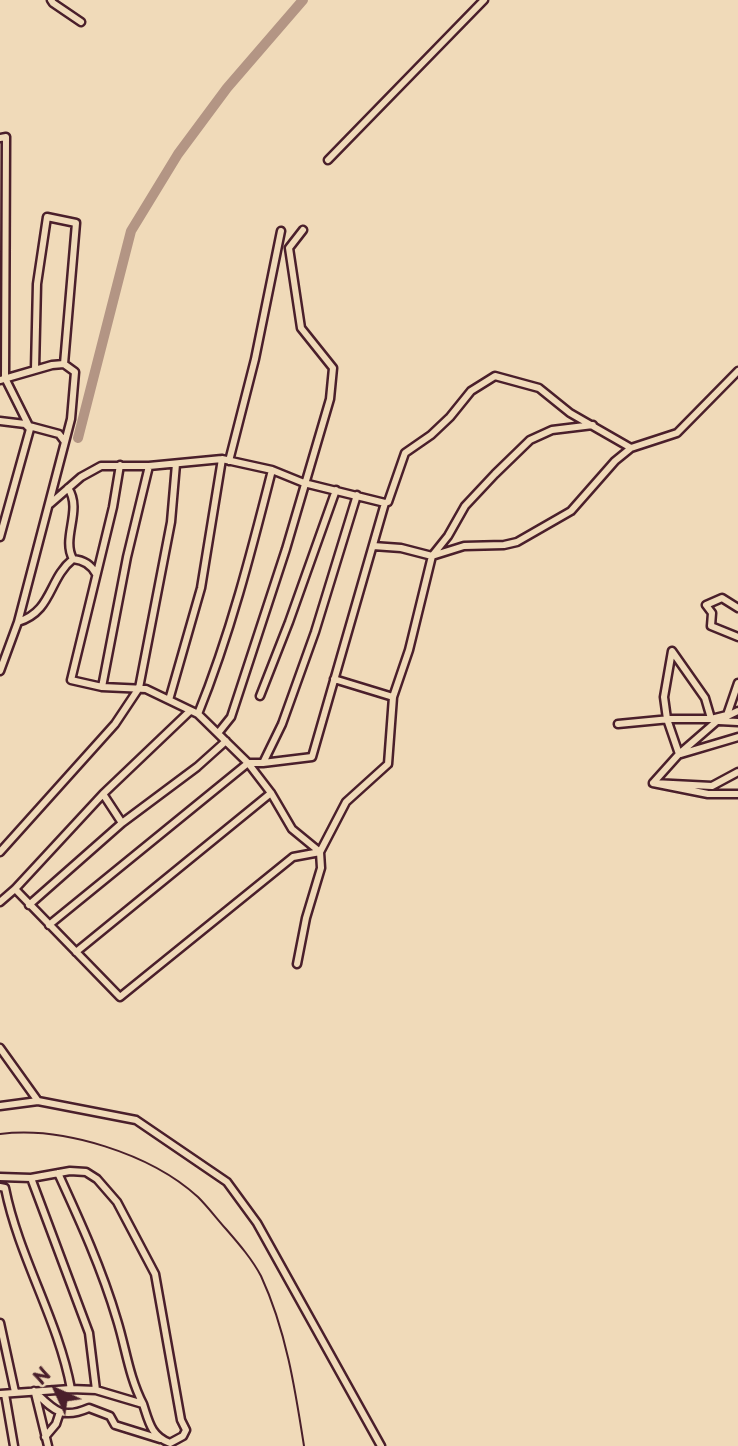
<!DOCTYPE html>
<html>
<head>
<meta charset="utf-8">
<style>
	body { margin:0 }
	#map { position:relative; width:738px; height:1446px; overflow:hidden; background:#f0dab9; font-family:"Playpen Sans",sans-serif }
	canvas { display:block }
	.north { position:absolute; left:21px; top:1355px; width:70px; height:70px; -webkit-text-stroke:5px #f0dab9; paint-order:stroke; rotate:315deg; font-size:19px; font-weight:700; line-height:28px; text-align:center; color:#4a1f2b }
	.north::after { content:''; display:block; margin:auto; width:24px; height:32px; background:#4a1f2b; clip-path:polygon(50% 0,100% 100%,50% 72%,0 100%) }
</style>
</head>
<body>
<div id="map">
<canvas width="738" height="1446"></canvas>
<div class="north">N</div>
</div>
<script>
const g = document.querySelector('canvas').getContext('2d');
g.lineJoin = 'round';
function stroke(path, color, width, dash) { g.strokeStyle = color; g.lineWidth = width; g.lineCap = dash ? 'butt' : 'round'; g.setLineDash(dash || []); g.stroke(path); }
stroke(new Path2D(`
	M78,438L131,231L178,154L227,88L303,0`), '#b39584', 10);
const minor = new Path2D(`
	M51,0L53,3L81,22
	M0,138L6,137L5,378L29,426L59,434L65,442L18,622L0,671
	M328,160L484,0
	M64,364L75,372L71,419L65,442
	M0,380L52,365L64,364L76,223L47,217L37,284L35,369
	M0,421L25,424L30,429L0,537
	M229,461L255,359L281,231
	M120,465L113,507L71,680L102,687L146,689L198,714L248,763L271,793L292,829L320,852L321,868L306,918L297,964
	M68,488C83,510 61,538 73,559
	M50,504L81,477L101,466H149L222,459L272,470L304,483L385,503
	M373,546L401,548L432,556L464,546L504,545L517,542L571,511L615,461L631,448
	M738,608L722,598L706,605L712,613L711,626L738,637
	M18,622C53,611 48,579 73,559C83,560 91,564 96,574
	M334,679L393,697
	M102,687L127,557L149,466
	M260,696L289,622L336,490
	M169,700L201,588L222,459
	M198,714C230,635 251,553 272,470
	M719,721L738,722
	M618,724L670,719H711L727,715L738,683
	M219,732L231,717L286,549L330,399L333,368L301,328L289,248L303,230
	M679,754L717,721L738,711
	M681,754L738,737
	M263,763L312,757L385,503L388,502L405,453L431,435L450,417L471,391L495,376L539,388L570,413L631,448L677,433L738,371
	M738,772L712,786L653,783L708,794H738
	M653,783L679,754L667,719L664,697L672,651L705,698L710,715
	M103,794L122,823
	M0,852L115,724L139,688L171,522L176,464
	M15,889L120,997L293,857L320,852L346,802L388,764L393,697L409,650L432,556L448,536L465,506L495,474L530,440L552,430L593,425
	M0,902L15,889L103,794L190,711
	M29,905L122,823L197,767L226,741
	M49,925L248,763H263L282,724L315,632L357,495
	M76,952L271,793
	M0,1048L38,1101
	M0,1106L38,1101L136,1120L227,1182L257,1223L381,1446
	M58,1173C80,1221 102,1269 117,1320C126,1349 129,1377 143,1404
	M0,1177L31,1178L70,1171L86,1172L97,1179L117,1202L155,1274L181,1420L186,1430L183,1436L170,1443C151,1436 149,1422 143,1404L96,1390L71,1389L0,1394
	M31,1178L89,1333L96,1390
	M0,1187L5,1188C19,1258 58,1319 71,1389
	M0,1323L15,1392
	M34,1391C54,1410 61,1420 89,1408L110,1416L115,1425L160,1439
	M35,1393L48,1446
	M5,1394L14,1446
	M45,1437L56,1424L60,1412`);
stroke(minor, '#4a1f2b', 11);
stroke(minor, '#f0dab9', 6);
stroke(new Path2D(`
	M0,1134C63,1126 151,1154 198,1197C208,1207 217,1219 226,1229C239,1244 252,1259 261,1276C286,1330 295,1388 304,1446`), '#4a1f2b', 2);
</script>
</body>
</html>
